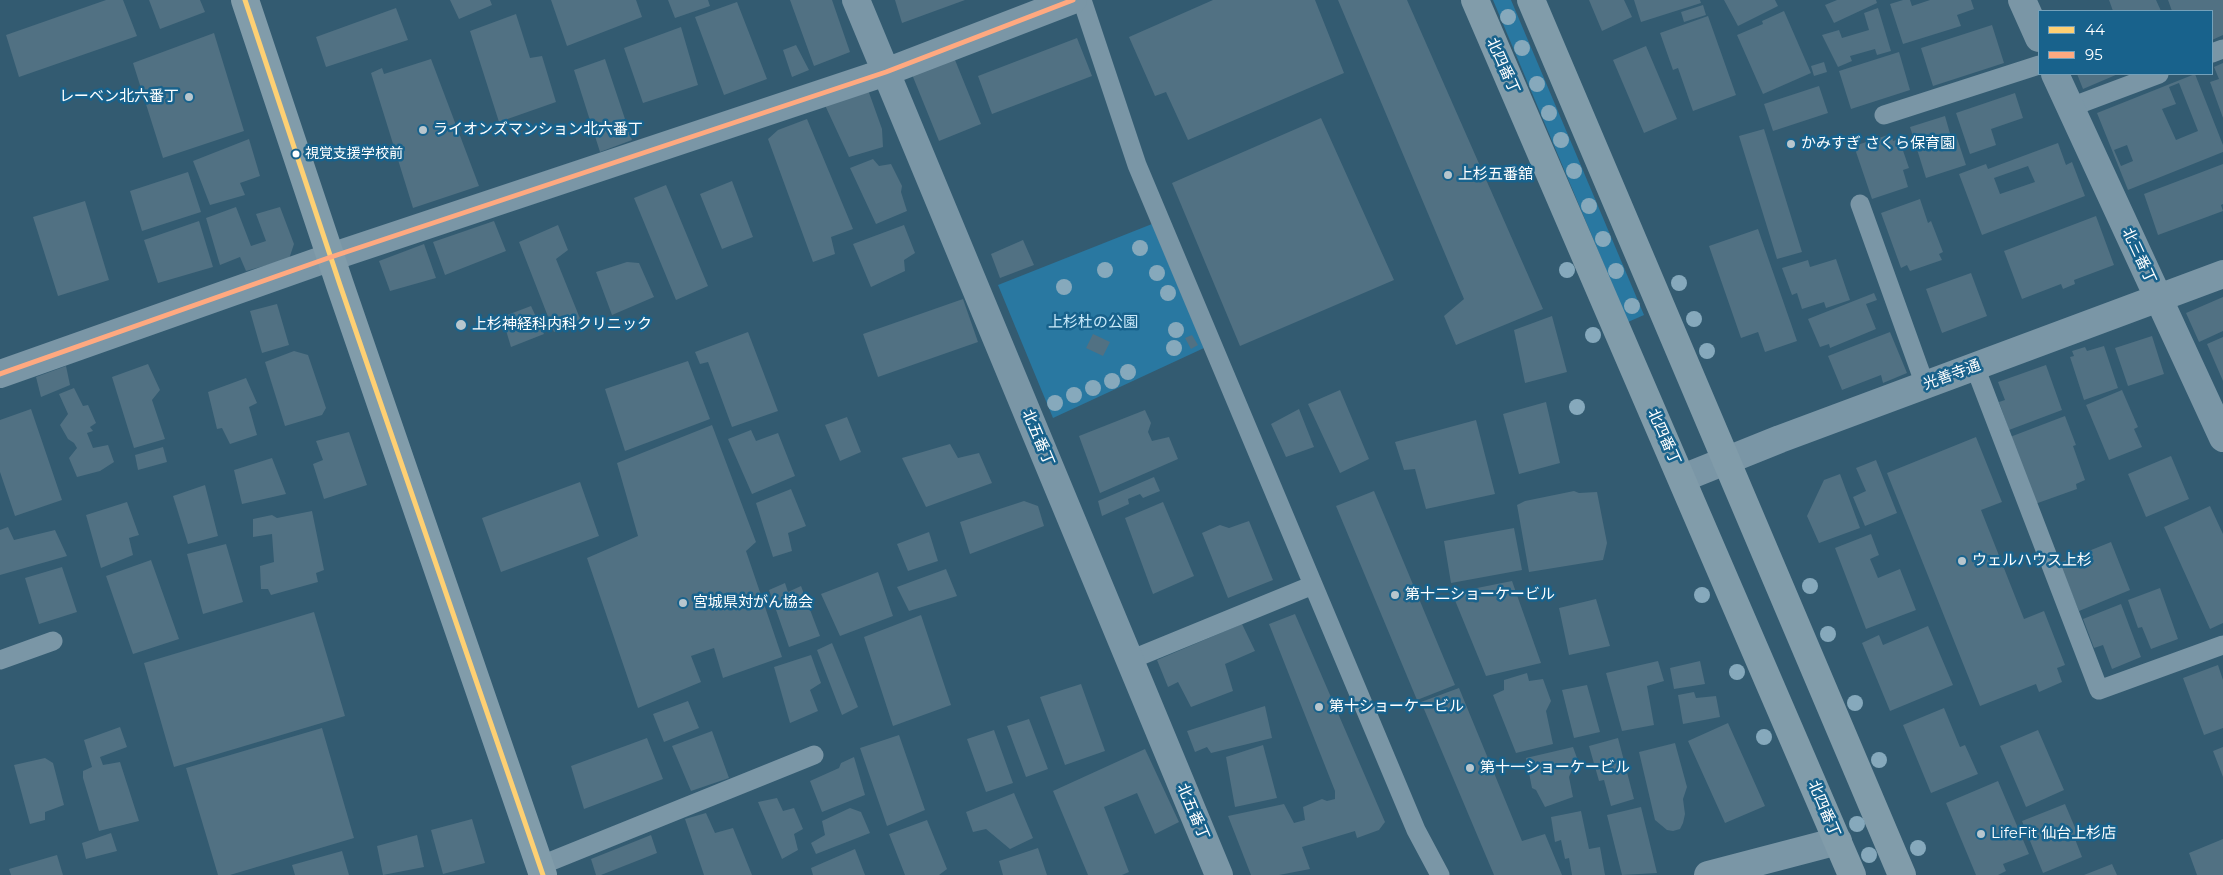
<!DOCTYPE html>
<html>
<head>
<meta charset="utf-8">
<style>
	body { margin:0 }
	#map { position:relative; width:2223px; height:875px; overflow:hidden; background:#335b71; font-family:Montserrat,sans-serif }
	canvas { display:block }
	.legend { position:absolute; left:2038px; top:10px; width:175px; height:65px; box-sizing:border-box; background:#18628c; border:1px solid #74a1ba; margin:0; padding:6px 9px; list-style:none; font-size:15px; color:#fff }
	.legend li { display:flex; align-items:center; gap:10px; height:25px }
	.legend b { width:25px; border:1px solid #74a1ba }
</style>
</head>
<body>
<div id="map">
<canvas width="2223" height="875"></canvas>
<ul class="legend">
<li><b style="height:6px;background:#fed073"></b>44</li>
<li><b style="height:6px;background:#ffa980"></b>95</li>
</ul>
</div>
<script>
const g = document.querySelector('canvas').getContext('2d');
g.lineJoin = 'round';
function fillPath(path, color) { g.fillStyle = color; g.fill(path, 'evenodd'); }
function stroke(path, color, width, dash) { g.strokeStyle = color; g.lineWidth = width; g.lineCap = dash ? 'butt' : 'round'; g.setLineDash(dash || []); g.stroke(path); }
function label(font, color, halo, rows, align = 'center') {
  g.font = font + ' Montserrat,"Noto Sans JP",sans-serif'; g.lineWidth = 5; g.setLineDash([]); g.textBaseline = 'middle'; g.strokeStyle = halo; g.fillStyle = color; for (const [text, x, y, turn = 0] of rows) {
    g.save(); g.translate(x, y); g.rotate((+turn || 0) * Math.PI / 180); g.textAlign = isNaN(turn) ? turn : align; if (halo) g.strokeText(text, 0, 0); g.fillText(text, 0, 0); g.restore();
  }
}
fillPath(new Path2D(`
	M1493,0H1511L1644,315L1628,322Z
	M1152,224L1204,348L1053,418L998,285Z`), '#2978a1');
fillPath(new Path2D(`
	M106,0H123L137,36L19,77L6,35Z
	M149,0H200L205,12L160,29Z
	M450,0H490L492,5L459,19Z
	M551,0H636L642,17L567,46Z
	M668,0H708L710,6L675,18Z
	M790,0H832L850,52L814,66Z
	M895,0H965L902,23Z
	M1213,0H1315L1344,73L1188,140L1166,92L1155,96L1129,37Z
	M1338,0H1407L1543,309L1456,345L1444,316L1464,299Z
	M1589,0H1624L1632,17L1602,31Z
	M1634,0H1700L1701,3L1641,22Z
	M1724,0H1775L1778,6L1738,26Z
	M1837,0H1876L1877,3L1834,23L1825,5Z
	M1903,0H1910L1912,6L1930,0H1971L1974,9L1957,15L1961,26L1903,44L1890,4Z
	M2109,0H2156L2161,11H2113Z
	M2168,0H2223V35L2212,40V11H2172Z
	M737,2L767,79L724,95L695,17Z
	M1703,5L1706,15L1684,22L1681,12Z
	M396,8L408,40L326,67L316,37Z
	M1878,8L1891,51L1877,55L1875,49L1850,56L1852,61L1838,67L1822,35L1839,30L1842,38L1869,30L1864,13Z
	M1784,11L1811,73L1763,94L1737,35L1763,24L1762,21Z
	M516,14L530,58L542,56L556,102L499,122L470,31Z
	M1708,16L1736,95L1693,111L1678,68L1673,70L1660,33Z
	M1992,25L2004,63L1933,86L1921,48Z
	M681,27L698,85L643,103L624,48Z
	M214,33L244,131L163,158L133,63Z
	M1077,38L1092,76L992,114L978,76Z
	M796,45L809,70L792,77L783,50Z
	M1646,46L1677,119L1644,133L1613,60Z
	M1899,52L1910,90L1851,109L1839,71Z
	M953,55L981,124L939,141L911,72Z
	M431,59L479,186L413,208L371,73L382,68L384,74Z
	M605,59L632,140L600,152L574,70Z
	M1824,62L1827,72L1814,76L1811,66Z
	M2223,63V118L2210,82L2219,79L2214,67Z
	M2077,74H2118L2083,89Z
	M2195,74L2223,145V152L2128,190L2097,113ZM2179,83L2198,131L2176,140L2162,109L2176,104L2169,87ZM2127,145L2133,161L2121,166L2114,150Z
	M1819,86L1828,113L1773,131L1764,104Z
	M867,87L882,129L883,147L849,157L824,103Z
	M2015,93L2023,118L1991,129L1996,145L1970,154L1956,113Z
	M1945,116L1951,137L1956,135L1966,165L1926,178L1910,127Z
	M1321,118L1394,280L1240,346L1172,183Z
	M807,119L853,229L831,237L835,254L813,262L768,139L778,130Z
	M1764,129L1802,252L1777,259L1739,136Z
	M1891,134L1893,141L1899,139L1909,168L1903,170L1908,187L1872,199L1854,146Z
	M249,139L260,176L240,183L245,195L210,205L193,161Z
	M2058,143L2066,165L2072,162L2085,196L1982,235L1959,174L1986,164L1988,169ZM2028,166L2035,182L2000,194L1994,178Z
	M873,159L879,166L891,164L902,186L901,192L907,211L876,224L850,168Z
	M2223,164V204L2221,205L2223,211L2158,235L2144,194Z
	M188,172L201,212L142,231L130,191Z
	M732,181L753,237L722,249L700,194Z
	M666,185L708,286L676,300L634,198Z
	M1920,199L1928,223L1931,221L1943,252L1939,254L1942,260L1910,271L1907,265L1901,268L1881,213Z
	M85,201L109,280L58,296L33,217Z
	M236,207L251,246L266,241L256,214L280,207L294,244L289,259L246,271L240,257L220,265L206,218Z
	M2096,216L2114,265L2074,280L2075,284L2063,289L2061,284L2022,299L2004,251Z
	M199,221L213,267L158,283L144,240Z
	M494,221L506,251L445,275L433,242Z
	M558,225L568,250L556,259L581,321L554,332L519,242Z
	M904,225L915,253L904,260L905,271L871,287L853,244Z
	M1758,229L1797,341L1765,352L1758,332L1741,338L1709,246Z
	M1023,240L1034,265L1000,278L991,254Z
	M424,244L436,278L390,291L379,261Z
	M1836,259L1850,300L1826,308L1824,302L1802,309L1797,293L1792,295L1782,268L1808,260L1810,267Z
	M627,262L639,263L654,297L612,315L596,272Z
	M1971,273L1987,316L1942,333L1926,289Z
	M1874,293L1877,300L1866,304L1876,329L1830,348L1829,344L1820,347L1808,319Z
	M2223,297V331L2199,342L2186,313Z
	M963,299L978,342L878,377L863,334Z
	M277,304L289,345L262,353L250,311Z
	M531,306L544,334L511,347L502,317Z
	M1552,316L1567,372L1525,383L1514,330Z
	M748,332L778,411L732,427L708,362L700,364L695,352Z
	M1890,332L1907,373L1883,383L1881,375L1842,390L1828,356Z
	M1093,334L1110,342L1103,356L1086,348Z
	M1192,335L1198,345L1191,349L1185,338Z
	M2152,336L2164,374L2128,386L2115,348Z
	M2223,337V381L2207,344Z
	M2104,346L2118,388L2084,400L2070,357L2074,356L2072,351L2085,347L2087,351Z
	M294,351L308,355L326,408L322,415L285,426L265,362Z
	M688,361L710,419L625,451L605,389Z
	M148,364L160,390L152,400L165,439L134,448L112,377Z
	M2046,365L2062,410L2009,430L1999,402L2005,400L1998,382Z
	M66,366L70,385L41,397L36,377Z
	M246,378L257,403L249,407L257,435L230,444L222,428L217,429L208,392Z
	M74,388L83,406L88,405L96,423L90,427L93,431L87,433L93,448L108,445L114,462L100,471L77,477L69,458L77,448L74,443L68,439L60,425L68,414L59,394Z
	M1340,390L1369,459L1340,473L1308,404Z
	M2122,390L2138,427L2134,429L2142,447L2109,460L2086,405Z
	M1546,402L1560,463L1519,474L1503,414Z
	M31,409L62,500L15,516L0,472V420Z
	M1299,409L1314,447L1286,457L1271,424Z
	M1145,410L1151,423L1148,432L1152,441L1169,437L1178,459L1100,493L1079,436Z
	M2065,416L2076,445L2073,446L2085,480L2076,484L2077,489L2035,504L2010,437Z
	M847,417L861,452L840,461L825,425Z
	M1476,420L1495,494L1426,509L1415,469L1404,470L1395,442Z
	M712,425L756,542L746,551L782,657L723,678L714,648L691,656L701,682L638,708L587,558L638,536L617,463Z
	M751,430L756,441L778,433L795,476L752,494L728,439Z
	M349,432L367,485L324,499L313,464L323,460L316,441Z
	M1976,437L2002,502L1981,510L2024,619L2044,611L2065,665L2057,668L2062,682L2039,692L2036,684L1980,706L1887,473Z
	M950,444L958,458L979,453L992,483L926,507L902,458Z
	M163,447L167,462L138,470L135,455Z
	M2171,456L2189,499L2146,517L2128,474Z
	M272,458L286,494L242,504L234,470Z
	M1876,460L1897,513L1865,526L1853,497L1866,491L1856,468Z
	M1840,474L1860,528L1819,543L1807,516L1824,480Z
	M1154,477L1160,491L1143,498L1140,494L1128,499L1129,504L1102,516L1098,501Z
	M580,482L599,536L501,572L482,518Z
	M205,485L218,536L188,544L173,496Z
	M791,489L806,526L788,533L792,551L773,557L756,503Z
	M1374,491L1455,685L1417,700L1336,506Z
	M1574,491L1579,493L1597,492L1607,543L1603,560L1529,572L1517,505L1525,501Z
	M1024,501L1038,506L1044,526L970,554L960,522Z
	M127,502L139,535L129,538L133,555L101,568L86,515Z
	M1163,502L1194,576L1153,594L1125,518Z
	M2210,506L2223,534V623L2210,629L2164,527Z
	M312,511L324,570L316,573L318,582L271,595L268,589H261L260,566L274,562L272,534L253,537V519L272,515L277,518Z
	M1249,521L1273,580L1228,598L1202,533L1220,525L1229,528Z
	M8,527L14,540L55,530L67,556L0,575V530Z
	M1514,528L1522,570L1451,583L1444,541Z
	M929,532L938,561L908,571L897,544Z
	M1871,534L1879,555L1870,559L1878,578L1900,569L1916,610L1866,629L1835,548Z
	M2111,542L2130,590L2079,611L2059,563Z
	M226,544L243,602L203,614L187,554Z
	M151,560L179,639L133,654L106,576Z
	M62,567L77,612L39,624L25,578Z
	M946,569L957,596L909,611L897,587Z
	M878,572L893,616L840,636L821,594Z
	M1512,581L1541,663L1486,676L1452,593Z
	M785,583L788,592L801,586L820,636L789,647L769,590Z
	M2160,588L2178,639L2151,649L2142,627L2138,628L2128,600Z
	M1596,599L1610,646L1569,655L1559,608Z
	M2121,604L2141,657L2112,669L2103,645L2094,648L2083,619Z
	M314,612L345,716L174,767L144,663Z
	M1295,614L1385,822L1379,830L1357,838L1355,831L1302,847L1310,869L1279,875H1251L1228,816L1284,804L1294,823L1305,820L1303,807L1322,799L1327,801L1335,799V791L1269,624Z
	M921,615L951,705L893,726L864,637Z
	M1242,624L1255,651L1225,664L1233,691L1191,707L1178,682L1168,687L1157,660Z
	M1928,626L1953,685L1890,711L1862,643L1879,635L1883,645Z
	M832,643L858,707L842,715L817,650Z
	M811,655L821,683L810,690L818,711L790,723L774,667Z
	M1658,661L1664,681L1647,686L1654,725L1622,731L1606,673Z
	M1700,661L1705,684L1674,689L1670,668Z
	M2218,665L2223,680V728L2204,735L2183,678Z
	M1527,673L1529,681L1543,679L1551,701L1546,711L1553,744L1516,753L1493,695L1504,690V680Z
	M1081,684L1105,751L1065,765L1040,697Z
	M1587,685L1600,732L1574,738L1562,690Z
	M1459,688L1522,841L1545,834L1562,875H1494L1421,702Z
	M1694,692L1696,698L1716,696L1720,717L1683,724L1678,695Z
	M688,701L699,728L664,742L653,714Z
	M1265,706L1272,738L1211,753L1207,747L1195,752L1187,731Z
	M1944,708L1960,747L1965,745L1978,774L1931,793L1903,725Z
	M1029,719L1048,769L1026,777L1007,726Z
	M1728,723L1765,806L1725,823L1688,741Z
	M120,727L127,747L100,757L103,765L120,762L139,821L99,831L83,778V771L92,767L84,740Z
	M322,728L354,838L230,875H218L186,768Z
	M994,730L1013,783L986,792L967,739Z
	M2038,730L2064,790L2026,807L2000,746Z
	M712,731L729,778L691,791L672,746Z
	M899,735L925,810L887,826L860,748Z
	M647,738L663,779L584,809L571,766Z
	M1618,738L1634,799L1611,806L1604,780L1599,781L1589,746Z
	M1675,743L1687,787L1683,799L1685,814L1683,823L1680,829L1673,831L1667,830L1655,820L1639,752Z
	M1263,745L1277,798L1235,807L1226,757Z
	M1573,747L1577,758L1569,777L1573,797L1545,807L1536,790L1532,788L1526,758Z
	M2223,747V777L2213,751Z
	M1145,749L1179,822L1155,834L1137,793L1104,807L1129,872L1122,875H1088L1053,791Z
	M854,757L865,795L822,812L810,781L839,768L841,763Z
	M45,758L53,763L64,805L45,812V820L30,824L14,765Z
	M1998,781L2029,854L2003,864L2006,871L1998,875H1976L1946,803Z
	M1014,793L1033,838L1010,849L986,829L973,832L966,812Z
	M777,798L783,811L794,808L803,829L794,834L798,850L782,859L758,802Z
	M2065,804L2079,837L2075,839L2082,857L2043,873L2022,821Z
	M1641,807L1657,873L1622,875L1607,815Z
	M850,808L861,812L870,833L816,854L811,843L825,835L822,821Z
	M1581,811L1589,849L1600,847L1605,875H1572L1569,858L1565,859L1561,840L1555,842L1551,817Z
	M706,813L715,833L733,828L752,875H704L685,819Z
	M472,819L485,863L443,874L431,830Z
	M927,820L947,869L939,875H905L889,834Z
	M111,833L117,851L86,859L82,843Z
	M417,835L424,867L383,875L377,846Z
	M651,835L657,853L601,875H596L591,859Z
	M2223,839V875H2197L2189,853Z
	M1038,848L1047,875H1003L999,861Z
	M855,849L865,875H813L811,868Z
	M342,851L349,875H295L292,865Z
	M57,855L63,875H11L9,869Z
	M2112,864L2117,875H2084Z`), '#517183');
stroke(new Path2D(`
	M1082,0L1137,165L1416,830L1440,875
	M2212,53L2223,49
	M2071,107L2159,74
	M1884,115L2039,65
	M1860,204L1925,385
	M1975,367L2099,690L2223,645
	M0,660L53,641
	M1130,660L1313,585
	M539,866L814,755`), '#7a96a6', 19);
stroke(new Path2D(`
	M856,0L1219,875
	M2022,0L2039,38
	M2055,74L2223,438
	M0,374L331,257L886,72L1073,0
	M1683,478L1780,439L2223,274
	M1708,875L1838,841`), '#7a96a6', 28);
stroke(new Path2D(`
	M245,0L340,285L543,875
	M1475,0L1852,875
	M1531,0L1902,875`), '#819caa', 28);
stroke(new Path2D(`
	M245,0L340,285L543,875`), '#fed073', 5);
stroke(new Path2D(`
	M0,374L331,257L886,72L1073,0`), '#ffa980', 5);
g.fillStyle = '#86a9bc';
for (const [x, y] of [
	[1508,17],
	[1522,48],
	[1537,84],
	[1549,113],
	[1561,140],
	[1574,171],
	[1589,206],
	[1603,239],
	[1140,248],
	[1105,270],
	[1567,270],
	[1616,271],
	[1157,273],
	[1679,283],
	[1064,287],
	[1168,293],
	[1632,306],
	[1694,319],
	[1176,330],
	[1593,335],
	[1174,348],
	[1707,351],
	[1128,372],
	[1112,381],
	[1093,388],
	[1074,395],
	[1055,403],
	[1577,407],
	[1810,586],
	[1702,595],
	[1828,634],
	[1737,672],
	[1855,703],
	[1764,737],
	[1879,760],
	[1857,824],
	[1918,848],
	[1869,855]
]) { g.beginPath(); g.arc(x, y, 8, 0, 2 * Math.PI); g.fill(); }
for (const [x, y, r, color] of [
	[189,97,5,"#b8c6cd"],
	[423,130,5,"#b8c6cd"],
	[1791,144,5,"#b8c6cd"],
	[296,154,4.5,"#fff"],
	[1448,175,5,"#b8c6cd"],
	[461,325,6,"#b8c6cd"],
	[1962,561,5,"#b8c6cd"],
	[1395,595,5,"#b8c6cd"],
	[683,603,5,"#b8c6cd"],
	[1319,707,5,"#b8c6cd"],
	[1470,768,5,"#b8c6cd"],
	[1981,834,5,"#b8c6cd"]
]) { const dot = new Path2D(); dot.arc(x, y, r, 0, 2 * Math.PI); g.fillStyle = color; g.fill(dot); stroke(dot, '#18628c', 2); }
label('14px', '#fff', '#18628c', [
	["視覚支援学校前",305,154]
], 'left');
label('15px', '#fff', '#18628c', [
	["北四番丁",1503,66,66],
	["北三番丁",2139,256,65],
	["光善寺通",1952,375,-20],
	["北四番丁",1664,437,66],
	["北五番丁",1038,438,67],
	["北四番丁",1824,809,67],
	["北五番丁",1193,812,67]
]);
label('15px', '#fff', '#18628c', [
	["レーベン北六番丁",179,97,"right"],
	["ライオンズマンション北六番丁",433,130],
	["かみすぎ さくら保育園",1801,144],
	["上杉五番舘",1458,175],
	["上杉神経科内科クリニック",472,325],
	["ウェルハウス上杉",1972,561],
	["第十二ショーケービル",1405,595],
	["宮城県対がん協会",693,603],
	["第十ショーケービル",1329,707],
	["第十一ショーケービル",1480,768],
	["LifeFit 仙台上杉店",1991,834]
], 'left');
label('15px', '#c9e9fa', '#18628c', [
	["上杉杜の公園",1093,323]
]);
</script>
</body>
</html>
